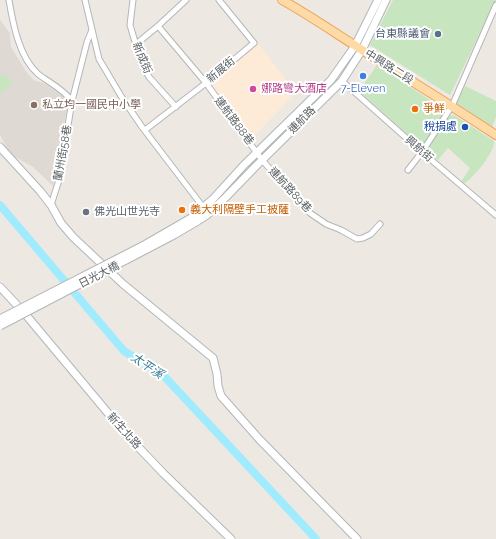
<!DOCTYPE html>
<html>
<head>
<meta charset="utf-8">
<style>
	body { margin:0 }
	canvas { display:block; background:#ede8e2 }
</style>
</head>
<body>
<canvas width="496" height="539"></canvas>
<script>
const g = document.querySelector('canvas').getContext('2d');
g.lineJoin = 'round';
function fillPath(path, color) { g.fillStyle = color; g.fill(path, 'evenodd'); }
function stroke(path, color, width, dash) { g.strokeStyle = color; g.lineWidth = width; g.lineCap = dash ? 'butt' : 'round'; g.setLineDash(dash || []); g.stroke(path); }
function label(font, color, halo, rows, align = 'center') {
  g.font = font + ' Raleway,"Noto Sans TC",sans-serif'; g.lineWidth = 4; g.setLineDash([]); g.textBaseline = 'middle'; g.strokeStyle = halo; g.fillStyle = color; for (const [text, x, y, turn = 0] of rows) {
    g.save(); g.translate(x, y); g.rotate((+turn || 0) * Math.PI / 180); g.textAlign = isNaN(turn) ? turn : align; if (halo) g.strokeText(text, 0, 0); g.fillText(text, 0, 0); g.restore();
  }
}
fillPath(new Path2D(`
	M258,43L296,93L253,137L209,85Z`), '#fdebd7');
fillPath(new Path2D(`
	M0,20L10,33L11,47L27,73L35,81L44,83L64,97L67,101V108L53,186L33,167L10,154L0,135Z`), '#dfd9d3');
fillPath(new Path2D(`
	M393,0H496L450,95L370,45Z
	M377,65L445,110V113L424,144L421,145L417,143L359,91Z
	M5,74L13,83L0,93V78Z
	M465,86L496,101V117L492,127L456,103Z
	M454,115L494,141C495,152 474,177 465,183L461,182L470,168L448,148L438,160L427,152V149L450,116Z`), '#c7e5be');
stroke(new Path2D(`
	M0,205L124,351L164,376L316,539`), '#a1ebfe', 8);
const street = new Path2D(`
	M9,0C13,24 19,57 38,74C50,83 63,89 72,101
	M85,0L99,59L105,69L121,96L142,127L203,207L207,215
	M133,0L130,25L141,62L149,77L176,107
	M158,26L206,83L262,160L310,213L326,224L341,230L357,239L363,238L371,234L380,224
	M135,45L158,26L186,0
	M342,81L422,152L496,215
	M145,130L206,83L254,43L219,0
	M408,170L422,152L452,106L496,5
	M51,205L59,180L72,101L87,42L92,30`);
const secondary = new Path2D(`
	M0,147L40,191L51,205L61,223L73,237L123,284L213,358L217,374L218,386L221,396L260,440L357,539
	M191,218L213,199L244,165L331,80L355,46L378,0
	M196,222L207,215L226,197L256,166L342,81L362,50L386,0
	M0,287L16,304
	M26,315L123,431L163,473L231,539`);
const primary = new Path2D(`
	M282,0C309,15 335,33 362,50C407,78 452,106 496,135`);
stroke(street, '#b3b6b9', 7);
stroke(secondary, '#b1b7ba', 9);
stroke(primary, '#efa258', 10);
stroke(street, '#fff', 5);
stroke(secondary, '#fff', 7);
stroke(primary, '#fedba6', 8);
const secondaryBridge = new Path2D(`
	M0,319L146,244L191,218
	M0,326L174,235L196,222`);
stroke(secondaryBridge, '#b1b7ba', 9, []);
stroke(secondaryBridge, '#fff', 7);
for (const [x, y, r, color] of [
	[438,34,4,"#5c6f8a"],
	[363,76,4,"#3f7fe0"],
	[253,89,4,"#d1479c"],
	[34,105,4,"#8d6e63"],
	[415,109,4,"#e8710a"],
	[465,127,4,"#1a4fb4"],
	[182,210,4,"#e8710a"],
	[86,212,4,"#6b7280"]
]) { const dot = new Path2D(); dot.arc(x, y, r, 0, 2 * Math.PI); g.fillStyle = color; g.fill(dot); stroke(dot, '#fff', 1.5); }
label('11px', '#4e5e75', '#fff', [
	["台東縣議會",430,34]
], 'right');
label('11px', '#5a6063', '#fff', [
	["新成街",142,58,67],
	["中興路二段",389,67,32],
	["新展街",221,70,-40],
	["連航路",302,120,-45],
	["連航路88巷",234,121,53],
	["興航街",419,149,41],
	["蘭州街58巷",63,153,-80],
	["連航路89巷",290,190,47],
	["日光大橋",99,275,-27],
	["新生北路",124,431,48]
]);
label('11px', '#b23c85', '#fff', [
	["娜路彎大酒店",261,89]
], 'left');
label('11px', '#366cbe', '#fff', [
	["7-Eleven",363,89]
]);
label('11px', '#785e54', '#fff', [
	["私立均一國民中小學",42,105]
], 'left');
label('11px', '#c56008', '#fff', [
	["爭鮮",423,109],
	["義大利隔壁手工披薩",190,210]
], 'left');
label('11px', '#164399', '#fff', [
	["稅捐處",457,127]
], 'right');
label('11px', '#5b616d', '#fff', [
	["佛光山世光寺",94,212]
], 'left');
label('italic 12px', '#377b95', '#fff', [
	["太平溪",147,366,34]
]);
</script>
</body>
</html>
